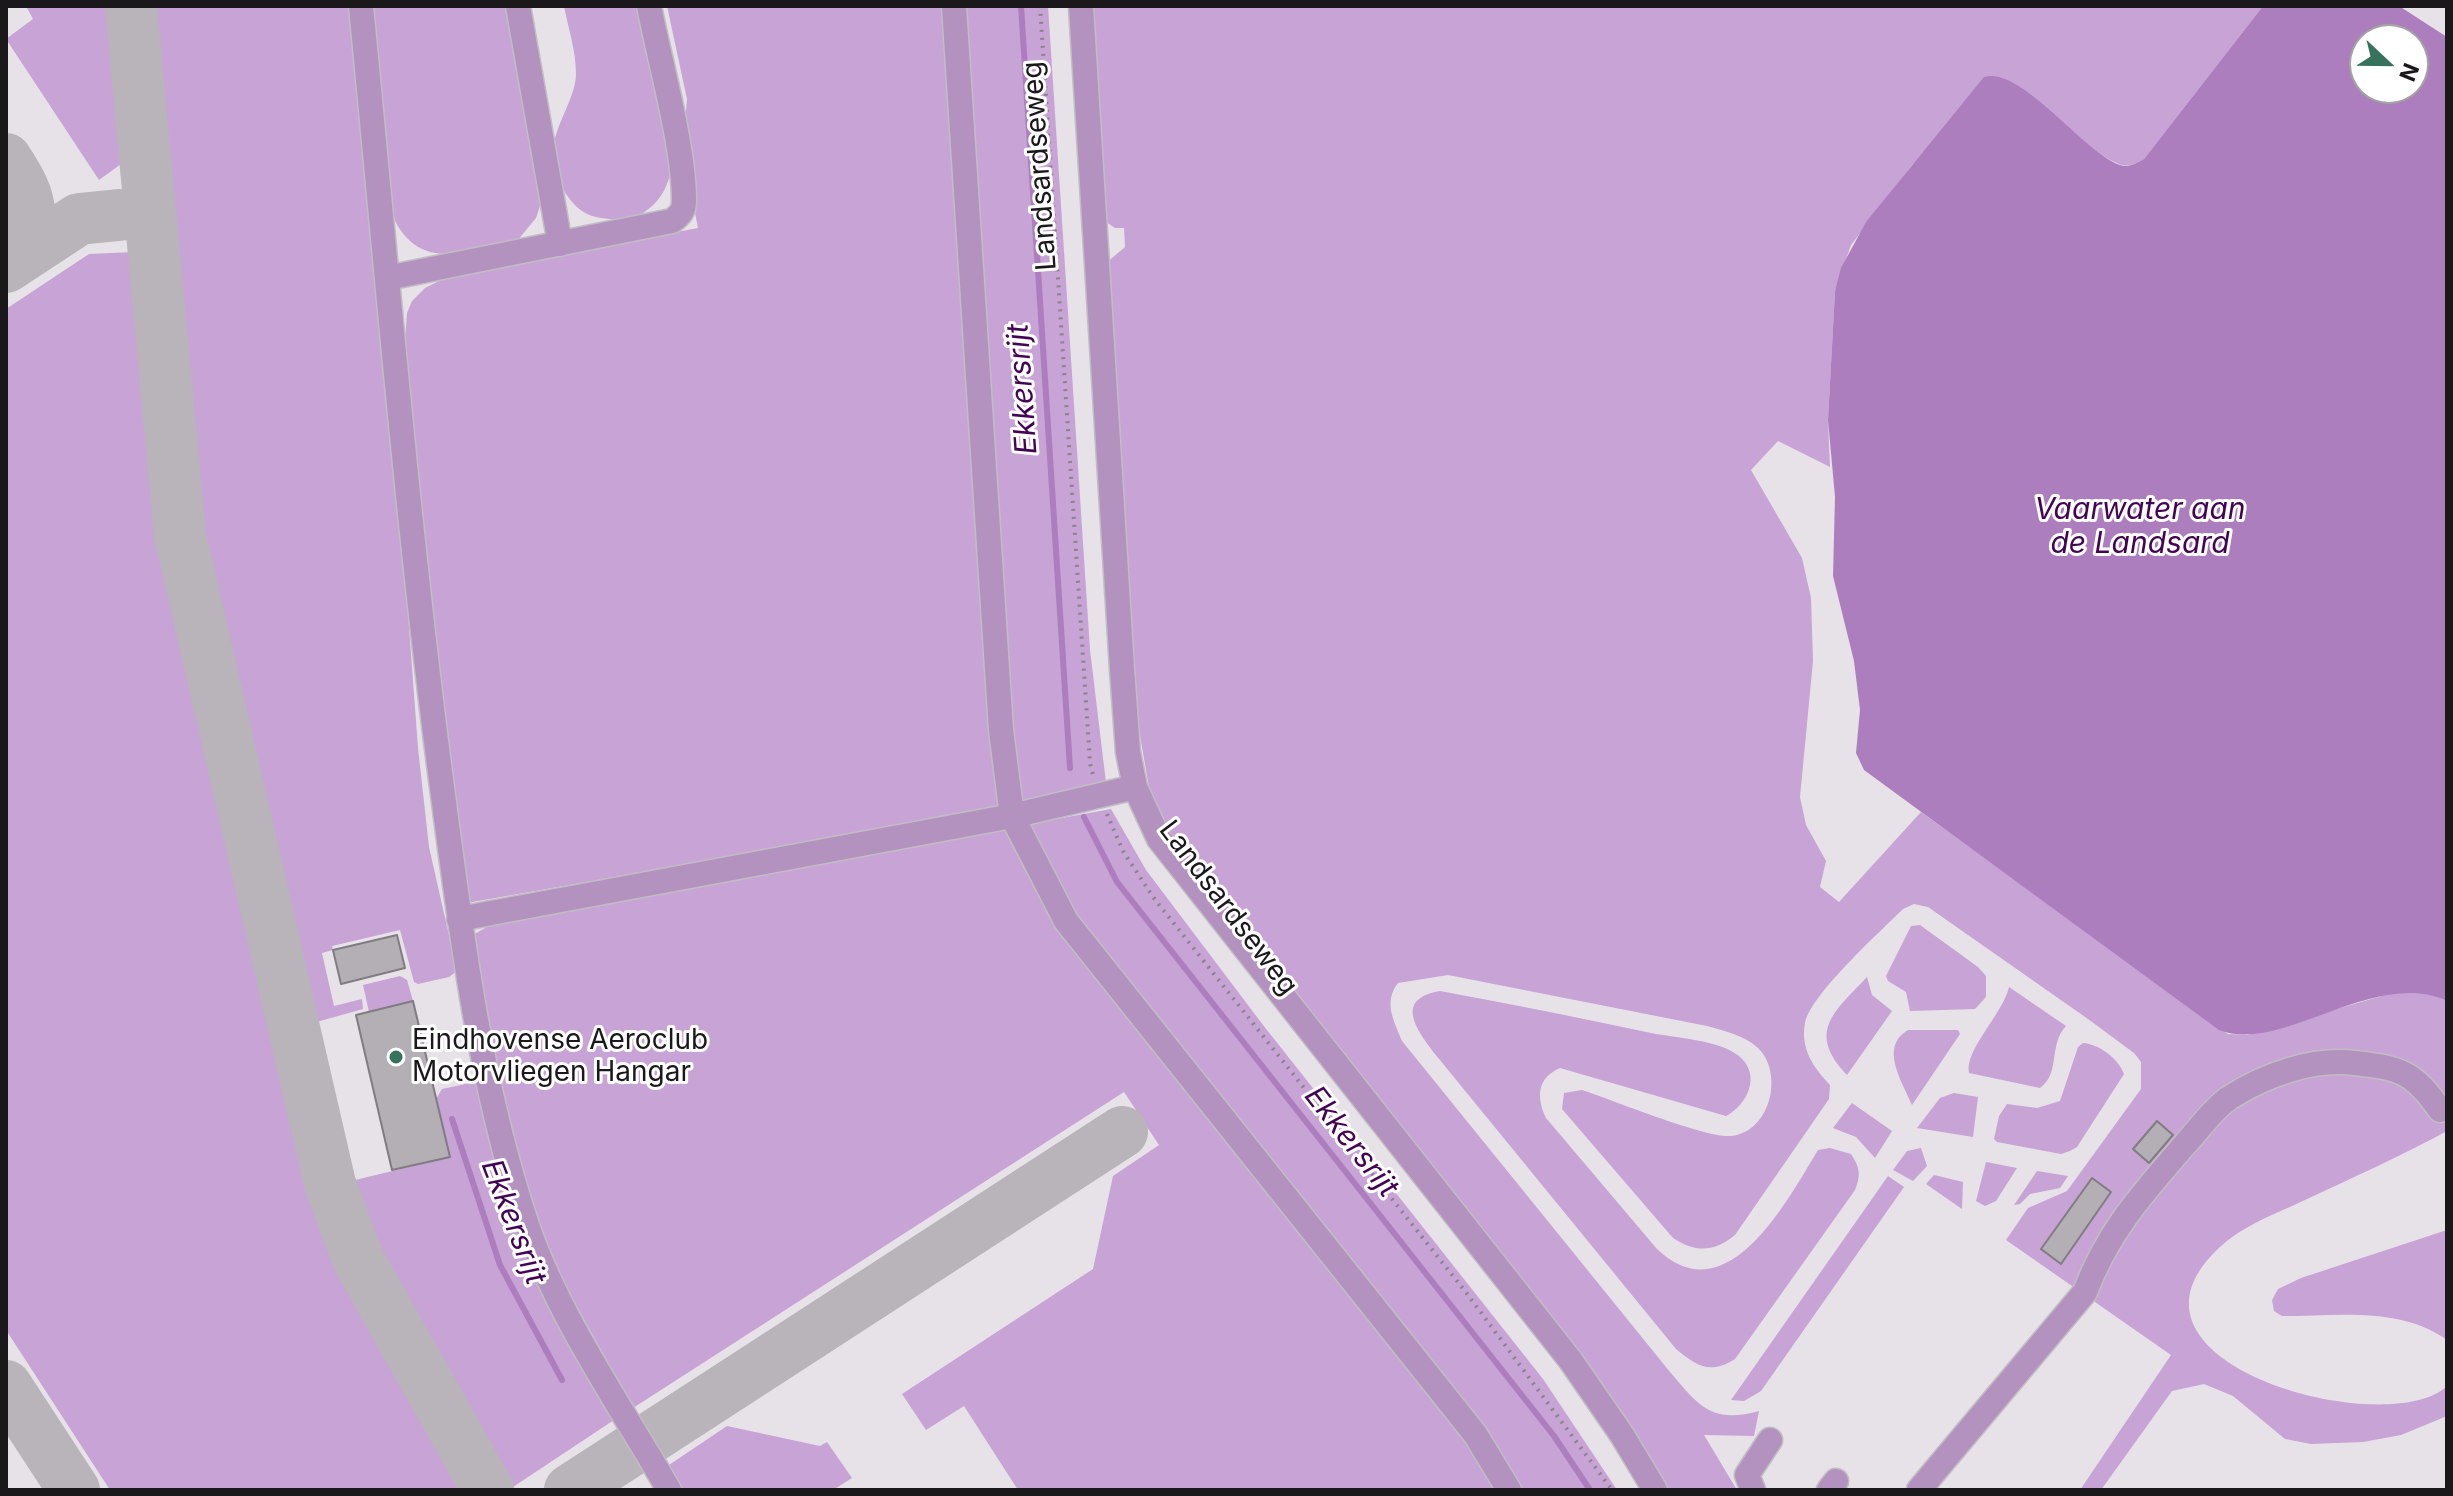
<!DOCTYPE html>
<html>
<head>
<meta charset="utf-8">
<style>
	body { margin:0 }
	#map { position:relative; width:2453px; height:1496px; overflow:hidden; background:#e6e2e8; font-family:Inter,sans-serif }
	canvas { display:block }
	.frame { position:absolute; inset:0; border:8px solid #1a181b; pointer-events:none }
	.north { position:absolute; left:2349px; top:24px; width:80px; height:80px; box-sizing:border-box; background:#fff; border:2px solid #a3a3a4; border-radius:50%; rotate:112deg; font-size:22px; font-weight:700; line-height:32px; text-align:center; color:#1a181b }
	.north::after { content:''; display:block; margin:auto; width:28px; height:36px; background:#37725c; clip-path:polygon(50% 0,100% 100%,50% 72%,0 100%) }
</style>
</head>
<body>
<div id="map">
<canvas width="2453" height="1496"></canvas>
<div class="frame"></div>
<div class="north">N</div>
</div>
<script>
const g = document.querySelector('canvas').getContext('2d');
g.lineJoin = 'round';
function fillPath(path, color) { g.fillStyle = color; g.fill(path, 'evenodd'); }
function stroke(path, color, width, dash) { g.strokeStyle = color; g.lineWidth = width; g.lineCap = dash ? 'butt' : 'round'; g.setLineDash(dash || []); g.stroke(path); }
function label(font, color, halo, rows, align = 'center') {
  g.font = font + ' Inter,sans-serif'; g.lineWidth = 6; g.setLineDash([]); g.textBaseline = 'middle'; g.strokeStyle = halo; g.fillStyle = color; for (const [text, x, y, turn = 0] of rows) {
    g.save(); g.translate(x, y); g.rotate((+turn || 0) * Math.PI / 180); g.textAlign = isNaN(turn) ? turn : align; if (halo) g.strokeText(text, 0, 0); g.fillText(text, 0, 0); g.restore();
  }
}
fillPath(new Path2D(`
	M26,6H113L128,159L99,180L6,39L33,19Z
	M147,6H352L395,438L418,748L429,847L457,971L449,977L418,984L414,982L400,930L332,946L333,950L322,953L334,1006L362,999L363,1009L313,1023L268,835L198,507Z
	M370,6H508L541,203L536,218L517,241C464,253 414,274 390,209Z
	M564,6H644L673,163C668,185 663,200 643,213C628,222 612,220 596,217C567,211 550,170 554,143C558,120 576,96 576,73C576,51 568,27 564,6Z
	M667,6H1048L1090,650L1107,791L461,904L405,340L407,313L412,301L425,288L455,273L698,228L683,151L687,99Z
	M1089,6H2263L2144,159C2136,163 2129,168 2119,164C2093,154 2059,119 2036,101L1913,164L1851,245L1835,291L1828,420L1830,467L1778,441L1751,470L1802,558L1811,598L1813,661L1800,797L1806,825L1826,861L1820,887L1839,902L1921,812L2228,1034L2247,1035L2392,993H2430L2447,1001V1131C2401,1156 2352,1178 2305,1200C2275,1214 2244,1225 2220,1247C2094,1363 2388,1442 2447,1386V1416L2401,1435L2363,1442L2311,1444L2285,1439L2233,1396L2204,1384L2172,1391L2101,1490H2080L2171,1355L2006,1240L2028,1208L2067,1191L2141,1089V1062L2134,1053L2088,1019L1928,907L1914,904L1903,909C1880,932 1811,994 1805,1023C1800,1049 1814,1068 1830,1085L1829,1099L1735,1235C1714,1252 1696,1253 1673,1238L1562,1109L1564,1093L1582,1090C1613,1100 1704,1138 1731,1136C1771,1132 1784,1073 1758,1048C1744,1035 1724,1031 1707,1026L1448,975L1398,983C1383,1002 1394,1021 1402,1041L1670,1372C1699,1406 1711,1424 1759,1411L1754,1436L1704,1435L1737,1490H1665L1168,839L1150,793L1139,730L1106,263L1125,247L1124,228H1115L1103,220Z
	M133,252L160,550L319,1201C348,1297 420,1401 470,1490H110L6,1330V309L89,254Z
	M1111,809L1146,870L1263,1025L1543,1379L1617,1490H1018L964,1406L926,1430L902,1394L1093,1269L1113,1176L1159,1145L1124,1092L633,1408L545,1249L520,1180L468,938L495,922Z
	M1920,925L1978,967L1986,976V997L1975,1009L1910,1011L1906,992L1888,981L1886,976L1911,926Z
	M400,976L407,980L413,1001L369,1012L363,985Z
	M1867,977L1872,995L1892,1011L1847,1075C1806,1032 1834,1012 1867,977Z
	M2009,987L2066,1026C2048,1045 2061,1073 2040,1088L1969,1073C1964,1050 2003,1014 2009,987Z
	M1440,991C1511,1004 1581,1018 1651,1033C1676,1038 1719,1040 1739,1056C1762,1075 1747,1105 1726,1116L1560,1068C1537,1078 1536,1097 1546,1118L1657,1249C1727,1316 1787,1201 1818,1150L1830,1148L1851,1154C1860,1167 1861,1176 1855,1190L1735,1359C1710,1375 1697,1366 1676,1349L1435,1054C1416,1029 1394,999 1440,991Z
	M1908,1030H1958L1960,1034L1912,1105C1902,1081 1879,1047 1908,1030Z
	M2083,1043C2099,1044 2119,1059 2124,1074L2077,1147L2070,1151L2061,1154L1997,1142L1994,1139L1999,1116L2007,1104L2037,1108L2060,1101L2078,1047Z
	M479,1081L617,1418L510,1489C452,1391 381,1292 351,1181L450,1157L436,1099L442,1089Z
	M1954,1093L1978,1097L1973,1137L1917,1128L1940,1098Z
	M1852,1103L1892,1131L1875,1158L1856,1137L1833,1128Z
	M1921,1148L1927,1166L1913,1181L1893,1170L1907,1151Z
	M1986,1162L2017,1168L1996,1201L1985,1206L1976,1201Z
	M2037,1171L2068,1176L2060,1188L2030,1194L2020,1204L2014,1205Z
	M1934,1175L1963,1182L1962,1209L1926,1184Z
	M1888,1176L1904,1187L1761,1391L1744,1401L1731,1400Z
	M2447,1230V1340C2401,1306 2337,1316 2282,1316L2274,1311L2272,1300L2278,1289L2301,1278Z
	M727,1426L820,1446L827,1442L852,1478L833,1490H679L666,1467Z`), '#c8a3d5');
fillPath(new Path2D(`
	M2263,6H2399L2447,37V1001C2375,967 2281,1055 2219,1030L1864,770L1856,753L1860,710L1854,661L1833,576L1835,497L1828,420L1835,291L1841,268L1866,222L1984,77C2021,66 2083,152 2120,165C2129,168 2136,163 2144,159ZM2365,40H2413V88H2365Z`), '#ad7ebd');
stroke(new Path2D(`
	M1021,6L1070,768
	M1084,817L1117,882L1554,1436L1590,1490
	M452,1119L500,1265L562,1380`), '#ad7ebd', 6);
stroke(new Path2D(`
	M131,6L180,535L330,1184L358,1259L488,1490
	M6,159C34,202 39,219 6,262
	M6,267L79,219L119,215
	M6,1386L74,1490
	M570,1490L1122,1132`), '#b8b4ba', 52);
const building = new Path2D(`
	M397,935L405,968L341,984L333,950Z
	M413,1001L450,1157L392,1170L356,1015Z
	M2157,1121L2173,1135L2149,1163L2133,1149Z
	M2092,1178L2111,1192L2061,1264L2041,1249Z`);
fillPath(building, '#b4afb5');
stroke(building, '#807c81', 2);
const minor = new Path2D(`
	M361,6C386,262 407,518 440,772C460,924 478,1079 527,1225C558,1316 621,1407 669,1490
	M518,6L560,244
	M954,6L1001,730L1012,816L1066,921L1475,1434L1509,1490
	M1081,6L1122,669L1128,752L1135,787L1159,839L1571,1361L1622,1435L1655,1490
	M387,278L672,221C680,215 684,211 684,201C684,146 660,63 649,6
	M459,919L1012,816L1135,787
	M1753,1490L1747,1475L1770,1440
	M1829,1490L1836,1481
	M1919,1490L2085,1292C2109,1229 2144,1192 2187,1142C2200,1128 2213,1109 2229,1098C2265,1075 2312,1058 2355,1063C2400,1068 2414,1072 2440,1110`);
stroke(minor, '#c1bec3', 27);
stroke(new Path2D(`
	M1040,6L1090,763L1093,775
	M1107,814L1123,851L1153,897L1468,1295L1612,1490`), '#88858a', 4, [2, 6]);
stroke(minor, '#b392bf', 24);
for (const [x, y, r, color] of [
	[396,1057,8,"#37725c"]
]) { const dot = new Path2D(); dot.arc(x, y, r, 0, 2 * Math.PI); g.fillStyle = color; g.fill(dot); stroke(dot, '#fff', 3); }
label('28px', '#1a181b', '#fff', [
	["Landsardseweg",1040,166,-94],
	["Landsardseweg",1228,908,53]
]);
label('28px', '#1a181b', '#fff', [
	["Eindhovense Aeroclub",412,1041],
	["Motorvliegen Hangar",412,1073]
], 'left');
label('italic 30px', '#440455', '#fff', [
	["Ekkersrijt",1023,389,-94],
	["Vaarwater aan",2140,510],
	["de Landsard",2140,544],
	["Ekkersrijt",1351,1142,52],
	["Ekkersrijt",513,1222,69]
]);
</script>
</body>
</html>
